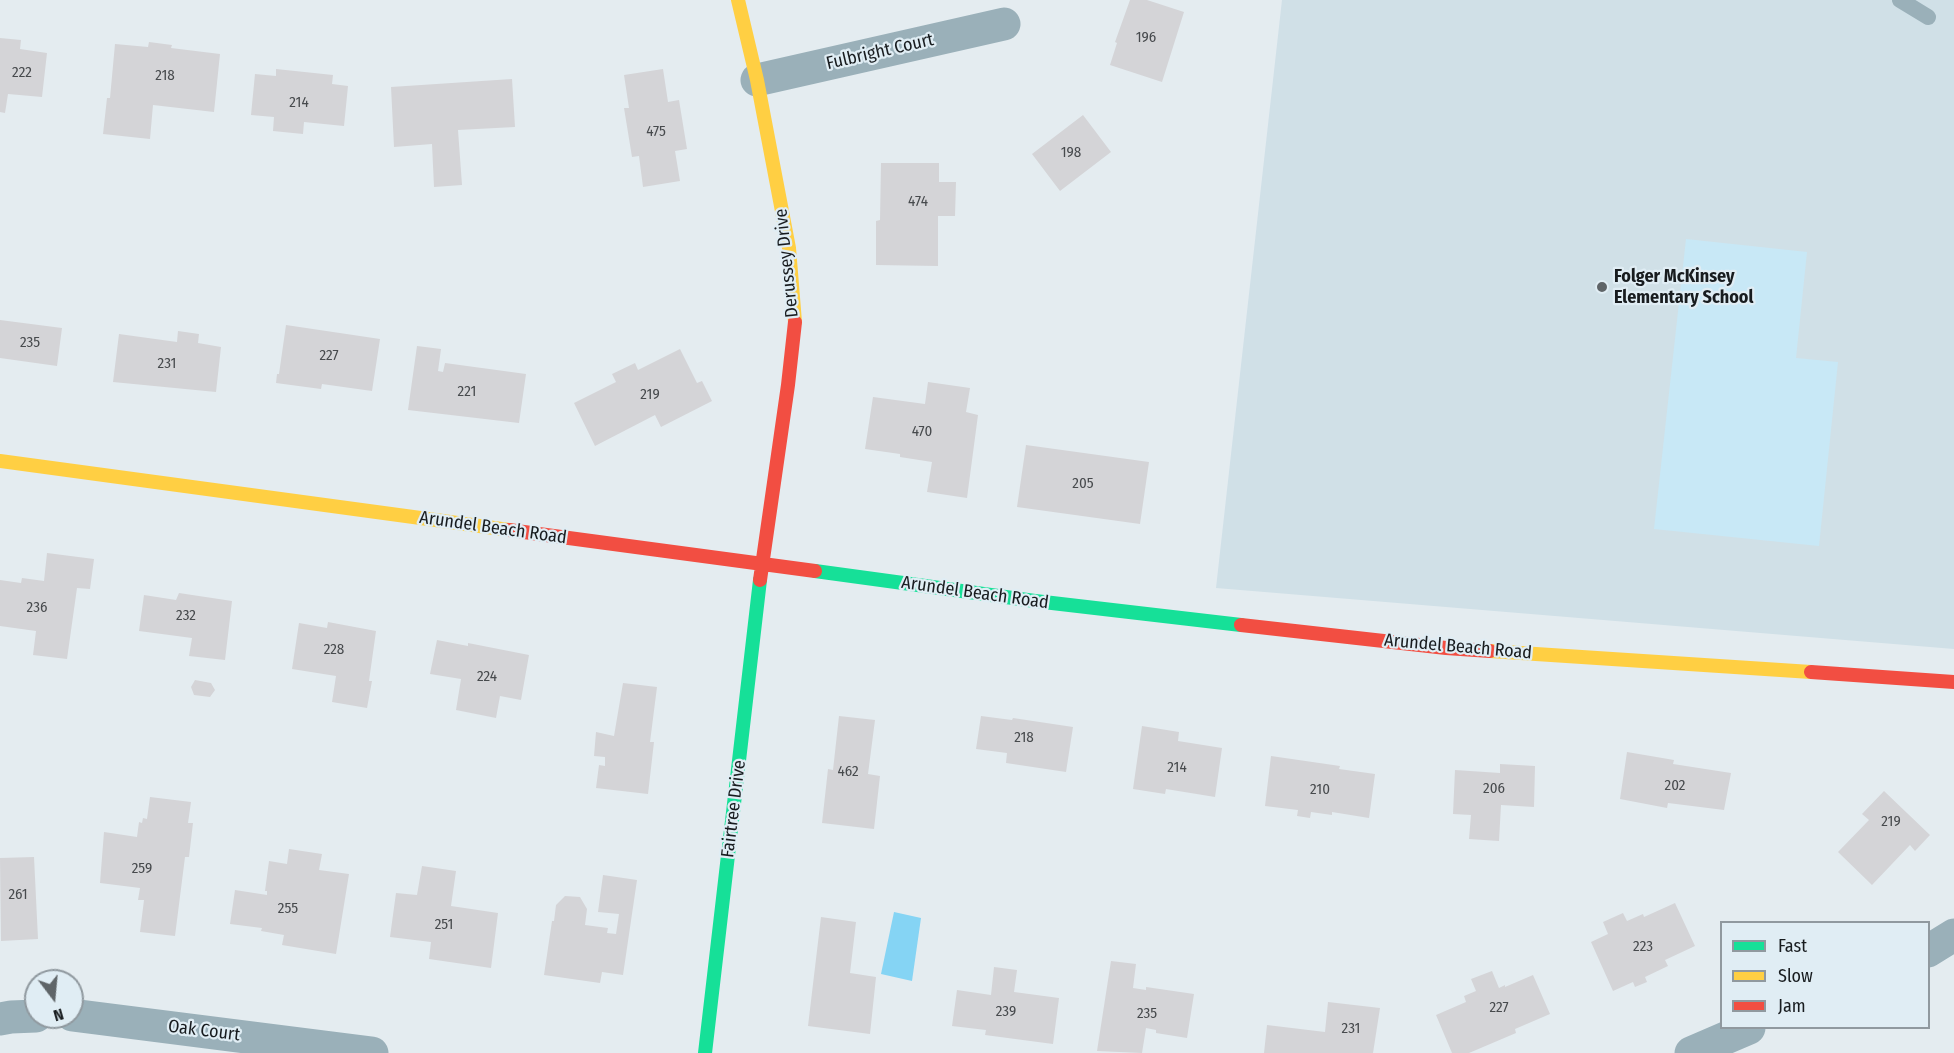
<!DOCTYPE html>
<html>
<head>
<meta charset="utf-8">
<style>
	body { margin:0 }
	#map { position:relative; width:1954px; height:1053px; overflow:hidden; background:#e4ecf0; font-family:"Fira Sans Condensed",sans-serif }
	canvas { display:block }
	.legend { position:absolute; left:1720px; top:921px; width:210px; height:108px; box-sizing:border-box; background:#e0edf4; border:2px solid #90999f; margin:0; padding:8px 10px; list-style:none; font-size:18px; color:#181c1f }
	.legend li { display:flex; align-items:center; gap:12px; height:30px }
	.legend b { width:30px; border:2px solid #90999f }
	.north { position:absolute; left:24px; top:969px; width:60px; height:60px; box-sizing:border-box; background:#e0edf4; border:2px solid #90999f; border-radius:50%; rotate:164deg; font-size:16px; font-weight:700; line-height:24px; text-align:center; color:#181c1f }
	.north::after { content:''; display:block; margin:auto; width:21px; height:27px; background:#5f6568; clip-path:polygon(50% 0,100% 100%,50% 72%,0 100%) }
</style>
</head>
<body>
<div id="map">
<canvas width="1954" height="1053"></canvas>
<ul class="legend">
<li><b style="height:8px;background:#16e098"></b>Fast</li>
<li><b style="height:8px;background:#ffcf43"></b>Slow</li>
<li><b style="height:8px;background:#f24e42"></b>Jam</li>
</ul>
<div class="north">N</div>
</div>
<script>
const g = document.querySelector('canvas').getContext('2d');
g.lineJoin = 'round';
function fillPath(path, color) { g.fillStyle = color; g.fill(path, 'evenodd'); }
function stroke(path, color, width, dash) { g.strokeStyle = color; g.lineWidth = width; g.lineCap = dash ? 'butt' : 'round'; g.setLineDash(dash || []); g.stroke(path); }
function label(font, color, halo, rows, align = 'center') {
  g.font = font + ' "Fira Sans Condensed",sans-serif'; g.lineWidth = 4.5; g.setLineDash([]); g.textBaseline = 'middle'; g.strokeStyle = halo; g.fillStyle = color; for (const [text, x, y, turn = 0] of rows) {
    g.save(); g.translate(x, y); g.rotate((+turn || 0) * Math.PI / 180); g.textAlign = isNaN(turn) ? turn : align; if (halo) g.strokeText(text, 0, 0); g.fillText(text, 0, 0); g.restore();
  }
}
fillPath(new Path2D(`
	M1282,0H1954V649L1216,588Z`), '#d0e0e7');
fillPath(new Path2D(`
	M1686,239L1807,252L1796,358L1838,362L1819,546L1654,529Z`), '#c8e8f6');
fillPath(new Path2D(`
	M894,912L921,918L912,981L881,974Z`), '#85d4f4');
fillPath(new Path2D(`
	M1130,0H1147L1184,12L1162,82L1110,65L1117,43L1115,42Z
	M0,38L21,40L20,49L47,53L42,97L8,94L5,113L0,112Z
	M149,42L172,45L171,48L220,54L214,112L153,105L150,139L103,134L107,98H110L115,44L148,47Z
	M276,69L333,75L332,84L348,86L344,126L304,122L303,134L273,131L274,117L251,115L255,74L276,76Z
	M663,69L668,102L679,100L687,149L675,151L680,181L643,187L639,156L632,157L624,108H629L624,75Z
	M512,79L515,127L458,130L462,185L434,187L432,144L394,147L391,87Z
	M1083,115L1111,152L1060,191L1032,154Z
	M881,163H939V182H956L955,216H938V266L876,265V221L880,220Z
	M0,320L62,328L57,366L0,358Z
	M286,325L380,339L372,391L322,384L321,389L276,383L277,374H279Z
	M178,331L199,334L198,343L221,347L216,392L113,382L119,334L177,342Z
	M417,346L441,349L438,371L443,372L445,363L526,374L519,423L408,410Z
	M680,349L697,383L702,381L712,401L661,427L655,415L595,446L574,403L616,382L612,374L635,363L638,370Z
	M928,382L970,388L966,412L978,415L967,498L927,492L932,462L900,457V454L865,449L873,397L925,404Z
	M1026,445L1149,462L1140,524L1017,507Z
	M47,553L94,559L90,589L77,588L67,659L33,655L36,631L0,626V580L21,583L22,578L44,581Z
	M179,593L232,601L225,660L189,656L192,638L139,631L144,595L176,600Z
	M328,622L376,631L369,681H372L367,708L332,702L336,676L292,669L299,623L327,628Z
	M437,640L468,646V643L529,655L521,700L500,696L496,718L456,710L461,679L430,674Z
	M195,680L211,683L215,690L210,697L194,695L191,687Z
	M623,683L657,687L650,742H654L648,794L596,788L599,765L605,766V757L594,756L596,732L614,736Z
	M839,716L875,720L868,774L880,776L874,829L822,823L828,769L833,770Z
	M981,716L1012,720L1013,718L1073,727L1066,772L1006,763L1007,753L976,749Z
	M1142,726L1179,732L1178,741L1222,748L1215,797L1166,789L1165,794L1133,789Z
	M1627,752L1674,760L1673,764L1731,773L1724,810L1668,803L1667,808L1620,799Z
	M1271,756L1340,766L1339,769L1375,774L1369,818L1332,812V815L1311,812L1310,818L1297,816L1298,810L1265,806Z
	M1500,764L1535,766L1534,807L1501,805L1499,841L1469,839L1471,815L1453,814L1455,770L1500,773Z
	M1884,791L1930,835L1915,851L1910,845L1872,885L1838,852L1869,820L1862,814Z
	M150,797L191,802L188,823H193L189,857H185L175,936L140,932L144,900H138L140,888L100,883L104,832L137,837L139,822L142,823L143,818L147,819Z
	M289,849L322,854L319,870L349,874L336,954L282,945L284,935L261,931L262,928L230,924L235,890L267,895V891H265L269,861L287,864Z
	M34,857L38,939L1,941L0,858Z
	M422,866L456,871L451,906L498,913L491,968L429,959L431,942L390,937L396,893L417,895Z
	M603,875L637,880L623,975L602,972L600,983L544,975L552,921H554L556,905L565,896L580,897L587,909L585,925L608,928L607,933L616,934L619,914L598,912Z
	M1675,903L1695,946L1665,960L1668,966L1645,977L1647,982L1635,987L1633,982L1613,991L1591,942L1608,934L1603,922L1623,913L1627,921L1643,914L1644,917Z
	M821,917L856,922L850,973L876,977L870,1034L808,1026Z
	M1111,961L1136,964L1133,988L1146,990V987L1194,994L1187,1038L1156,1033V1030L1146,1028L1142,1053L1097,1051Z
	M994,967L1017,970L1014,992L1059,998L1053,1044L985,1035L986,1030L952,1026L957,990L991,995Z
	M1492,971L1499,988L1505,985V987L1533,975L1550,1014L1515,1029L1516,1033L1469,1053H1452L1436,1015L1466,1002L1464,996L1476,991L1471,979Z
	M1328,1002L1380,1008L1373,1053H1264L1267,1025L1325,1032Z`), '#d4d4d7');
stroke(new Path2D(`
	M1900,0L1928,17`), '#9ab0b9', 16);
stroke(new Path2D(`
	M757,80L1004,24
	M1928,951L1954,935
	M72,1015L372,1053
	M0,1019L11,1017L36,1016
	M1691,1053L1749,1028`), '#9ab0b9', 33);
stroke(new Path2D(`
	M815,571L1035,601L1241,625
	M705,1053L760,580`), '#16e098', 14);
stroke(new Path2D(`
	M738,0L757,80L789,248L795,322
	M0,461L509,530
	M1490,651L1811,672`), '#ffcf43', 14);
stroke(new Path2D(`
	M509,530L815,571
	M760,580L788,385L795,322
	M1241,625L1446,648L1490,651
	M1811,672L1954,682`), '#f24e42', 14);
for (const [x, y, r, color] of [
	[1602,287,6,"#5f6568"]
]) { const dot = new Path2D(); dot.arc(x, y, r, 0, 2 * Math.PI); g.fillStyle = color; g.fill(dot); stroke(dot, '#e0edf4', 2); }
label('15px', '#474a4d', null, [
	["196",1146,38],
	["222",22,73],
	["218",165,76],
	["214",299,103],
	["475",656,132],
	["198",1071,153],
	["474",918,202],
	["235",30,343],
	["227",329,356],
	["231",167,364],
	["221",467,392],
	["219",650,395],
	["470",922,432],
	["205",1083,484],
	["236",37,608],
	["232",186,616],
	["228",334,650],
	["224",487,677],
	["218",1024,738],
	["214",1177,768],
	["462",848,772],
	["202",1675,786],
	["206",1494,789],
	["210",1320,790],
	["219",1891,822],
	["259",142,869],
	["261",18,895],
	["255",288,909],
	["251",444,925],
	["223",1643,947],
	["227",1499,1008],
	["239",1006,1012],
	["235",1147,1014],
	["231",1351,1029]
]);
label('18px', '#181c1f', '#e0edf4', [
	["Fulbright Court",880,52,-13],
	["Derussey Drive",787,263,-96],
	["Arundel Beach Road",493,528,8],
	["Arundel Beach Road",975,593,8],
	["Arundel Beach Road",1458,647,5],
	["Fairtree Drive",734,809,-83],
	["Oak Court",204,1031,7]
]);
label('bold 18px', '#181c1f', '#e0edf4', [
	["Folger McKinsey",1614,277],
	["Elementary School",1614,298]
], 'left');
</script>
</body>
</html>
